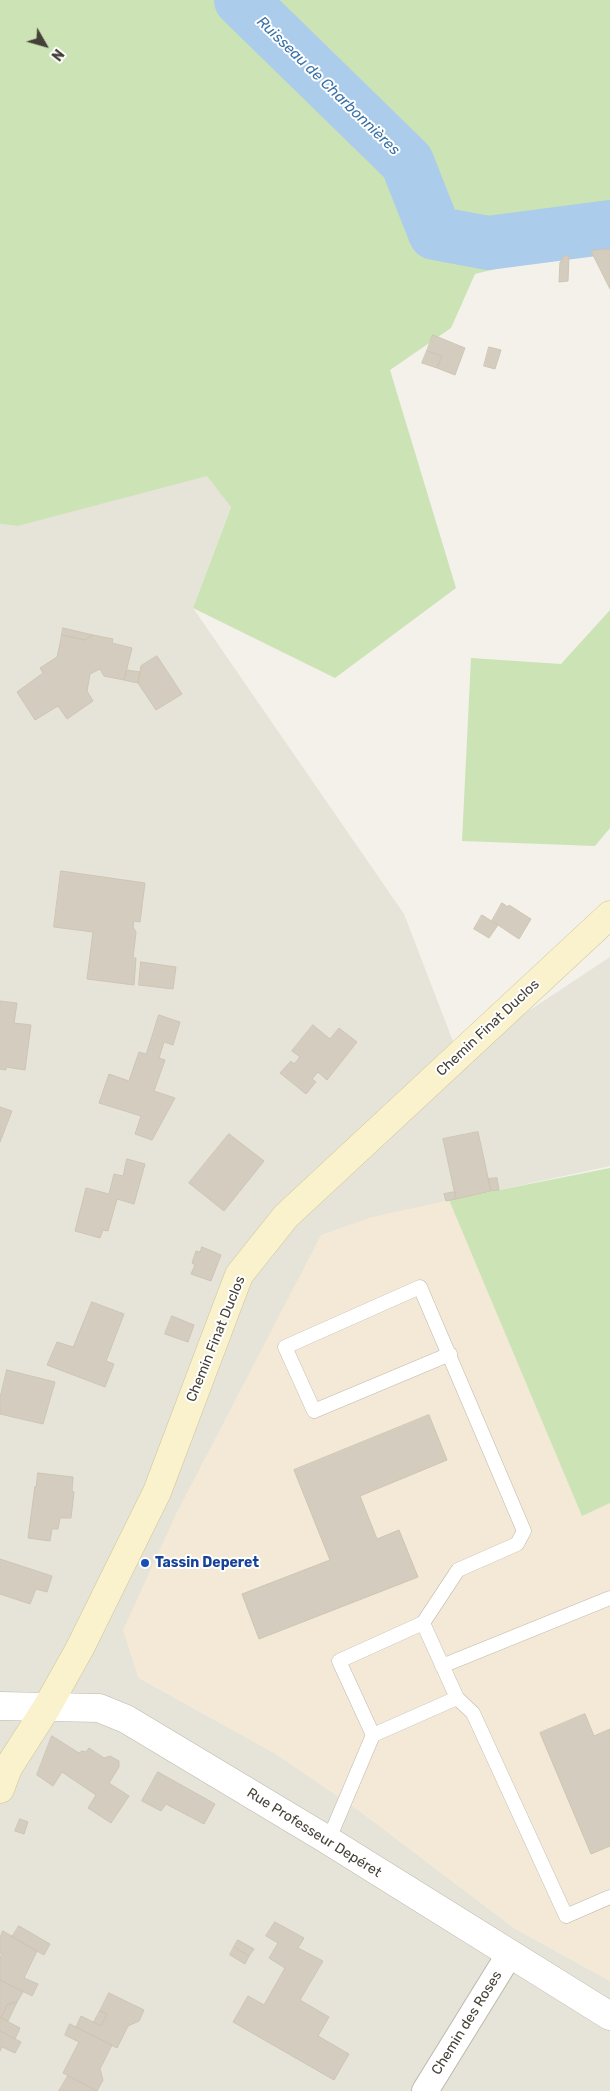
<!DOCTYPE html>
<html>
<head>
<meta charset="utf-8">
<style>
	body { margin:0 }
	#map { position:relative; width:610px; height:2091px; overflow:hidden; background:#f3f1e9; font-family:Rubik,sans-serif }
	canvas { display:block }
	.north { position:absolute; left:20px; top:20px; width:50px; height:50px; -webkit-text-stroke:4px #fff; paint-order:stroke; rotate:128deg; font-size:14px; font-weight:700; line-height:20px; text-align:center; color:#464138 }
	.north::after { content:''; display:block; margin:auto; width:18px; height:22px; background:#464138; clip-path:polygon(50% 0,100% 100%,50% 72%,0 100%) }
</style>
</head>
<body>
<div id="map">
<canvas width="610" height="2091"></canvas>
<div class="north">N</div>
</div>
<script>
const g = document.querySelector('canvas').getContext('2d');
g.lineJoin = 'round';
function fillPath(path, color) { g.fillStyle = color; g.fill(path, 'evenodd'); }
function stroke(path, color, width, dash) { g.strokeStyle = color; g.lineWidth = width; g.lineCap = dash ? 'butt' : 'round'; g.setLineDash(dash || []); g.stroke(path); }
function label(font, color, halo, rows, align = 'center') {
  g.font = font + ' Rubik,sans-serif'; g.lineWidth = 4; g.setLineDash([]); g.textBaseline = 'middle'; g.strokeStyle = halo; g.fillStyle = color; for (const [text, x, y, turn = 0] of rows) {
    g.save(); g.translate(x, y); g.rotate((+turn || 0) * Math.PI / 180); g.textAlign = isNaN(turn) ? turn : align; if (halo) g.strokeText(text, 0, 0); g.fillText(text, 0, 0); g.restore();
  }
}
fillPath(new Path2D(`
	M207,475L231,506L193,608L404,914L459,1057L610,957V1166L369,1218L139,1678L276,1754L361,1812L514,1928L610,1981V2091H0V524L18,526Z`), '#e6e3d8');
fillPath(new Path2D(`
	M449,1200L582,1515L610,1503V1981L514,1928L361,1812L276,1754L138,1677L123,1630L176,1514L321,1235L369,1218Z`), '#f3e9d6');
fillPath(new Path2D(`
	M0,0H610V234L520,263L475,274L451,328L390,370L456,588L335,678L193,608L231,507L207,476L18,526L0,524Z
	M610,610V828L595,846L462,841L471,658L561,664Z
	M610,1168V1503L582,1516L449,1200Z`), '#cce3b6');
stroke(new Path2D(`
	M241,0L407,162L435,233L488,243L610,227`), '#abccea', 54);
const building = new Path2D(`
	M607,249L610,250V289L591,251Z
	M563,256H569L568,281L559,282L560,262L562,261Z
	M433,335L465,348L455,375L437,368L442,356L427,351Z
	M489,347L501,350L495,369L484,366Z
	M427,351L442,356L437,368L422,363Z
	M63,628L93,635L85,640L62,635Z
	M62,635L85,640L93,635L113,639L112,643L132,648L124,680L104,676L100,669L90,674L87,691L93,701L67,719L58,706L35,720L17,692L43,673L40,668L57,657Z
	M157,656L182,694L156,710L138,683L141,666Z
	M127,670L140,672L138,683L124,680Z
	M61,871L145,883L140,922L134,921L133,927L136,932L133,958H136L134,985L87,979L93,932L54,927Z
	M502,903L508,907L509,905L531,919L519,939L492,921Z
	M482,915L498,925L489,938L474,929Z
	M141,962L176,967L173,989L139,985Z
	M0,1001L17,1003L14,1023L31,1025L25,1070L6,1067V1070L0,1069Z
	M159,1015L180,1022L173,1045L164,1042L159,1058L165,1060L154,1091L175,1098L152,1140L135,1134L141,1116L99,1103L109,1074L129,1081L139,1052L146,1054Z
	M313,1025L330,1039L339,1028L357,1042L327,1080L318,1072L312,1079L316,1082L306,1094L280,1073L291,1061L294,1064L300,1057L292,1051Z
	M0,1107L12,1111L0,1142Z
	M478,1132L491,1191L456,1199L443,1139Z
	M229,1134L264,1161L224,1211L189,1183Z
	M127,1159L145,1164L134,1204L117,1199L108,1231L103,1230L100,1238L75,1231L86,1188L109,1194L114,1174L123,1176Z
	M497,1178L499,1190L491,1191L488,1179Z
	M455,1192L456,1199L446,1201L444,1194Z
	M202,1247L221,1255L211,1281L191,1274L195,1265L192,1263L196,1251L200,1252Z
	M92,1302L124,1314L106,1361L114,1364L105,1387L47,1365L57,1342L73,1347Z
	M172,1316L194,1325L188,1342L165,1334Z
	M7,1370L55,1382L43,1424L0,1414V1398Z
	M429,1415L447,1460L360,1496L377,1539L399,1530L418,1577L259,1639L242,1594L330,1560L294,1470Z
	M38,1473L73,1477L72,1491L74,1492L71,1518H60L58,1529H52L50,1541L28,1538L35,1486L36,1487Z
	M0,1559L52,1576L47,1592L36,1589L30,1604L0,1594Z
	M585,1714L594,1736L610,1729V1846L591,1854L540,1733Z
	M52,1736L79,1753L82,1751L86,1752L89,1748L104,1758L110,1756L119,1761V1767L109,1783L129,1796L111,1823L88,1808L96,1795L62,1772L53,1786L37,1775Z
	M158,1772L215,1804L204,1824L166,1804L161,1811L142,1801Z
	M20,1819L28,1822L24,1834L15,1831Z
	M275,1922L304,1938L298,1948L323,1961L300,2000L329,2017L318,2036L349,2054L334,2080L233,2022L248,1996L264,2005L285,1968L269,1958L278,1943L266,1936Z
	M19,1926L50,1944L44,1955L12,1937Z
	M3,1931L37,1951L24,1978L38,1984L32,1996L0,1980V1957L2,1954L0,1953V1938Z
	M238,1940L254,1949L249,1956L234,1947Z
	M234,1947L249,1956L245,1964L230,1955Z
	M0,1980L23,1992L17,2002L7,2005L1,2018L20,2028L15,2039L0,2031Z
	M109,1993L144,2010L139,2021L128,2026L117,2048L76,2027L81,2016L101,2026L107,2014L100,2011Z
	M17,2002L8,2021L1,2018L7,2005Z
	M100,2011L107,2014L101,2026L94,2022Z
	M70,2024L112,2045L100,2069L103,2080L97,2091L63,2073L79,2042L65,2035Z
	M0,2031L21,2042L15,2053L2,2047L0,2051Z
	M68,2076L97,2091H98H59Z`);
fillPath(building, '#d4cdbf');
stroke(building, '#cec5b3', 1);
const service = new Path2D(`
	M450,1354L314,1411L285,1347L420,1287L524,1531L517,1544L458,1570L423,1623L457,1698
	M442,1666L610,1598
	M373,1735L339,1661L423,1623
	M326,1839L334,1827L373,1735L457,1698L473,1713L566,1916L610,1897`);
const minor = new Path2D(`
	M425,2091L509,1955`);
const tertiary = new Path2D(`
	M0,1706L99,1708L126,1719L326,1839L610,2016`);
const secondary = new Path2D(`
	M0,1789L8,1768L47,1707L80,1648L157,1492L239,1275L286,1216L610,915`);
stroke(service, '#beb9ac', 15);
stroke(minor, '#beb9ac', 28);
stroke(tertiary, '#beb9ac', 29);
stroke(secondary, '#cec59d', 29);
stroke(service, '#fff', 14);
stroke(minor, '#fff', 26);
stroke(tertiary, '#fff', 28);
stroke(secondary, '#faf2cc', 28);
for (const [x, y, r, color] of [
	[145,1563,5,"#1a4fb4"]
]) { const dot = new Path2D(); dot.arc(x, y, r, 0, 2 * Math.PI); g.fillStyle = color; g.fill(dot); stroke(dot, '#fff', 2); }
label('14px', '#464138', '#fff', [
	["Chemin Finat Duclos",488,1028,-43],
	["Chemin Finat Duclos",216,1339,-68],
	["Rue Professeur Depéret",314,1833,32],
	["Chemin des Roses",467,2023,-58]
]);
label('bold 14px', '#164399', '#fff', [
	["Tassin Deperet",155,1563]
], 'left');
label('italic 15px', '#3b73a8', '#fff', [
	["Ruisseau de Charbonnières",328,86,44]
]);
</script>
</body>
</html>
